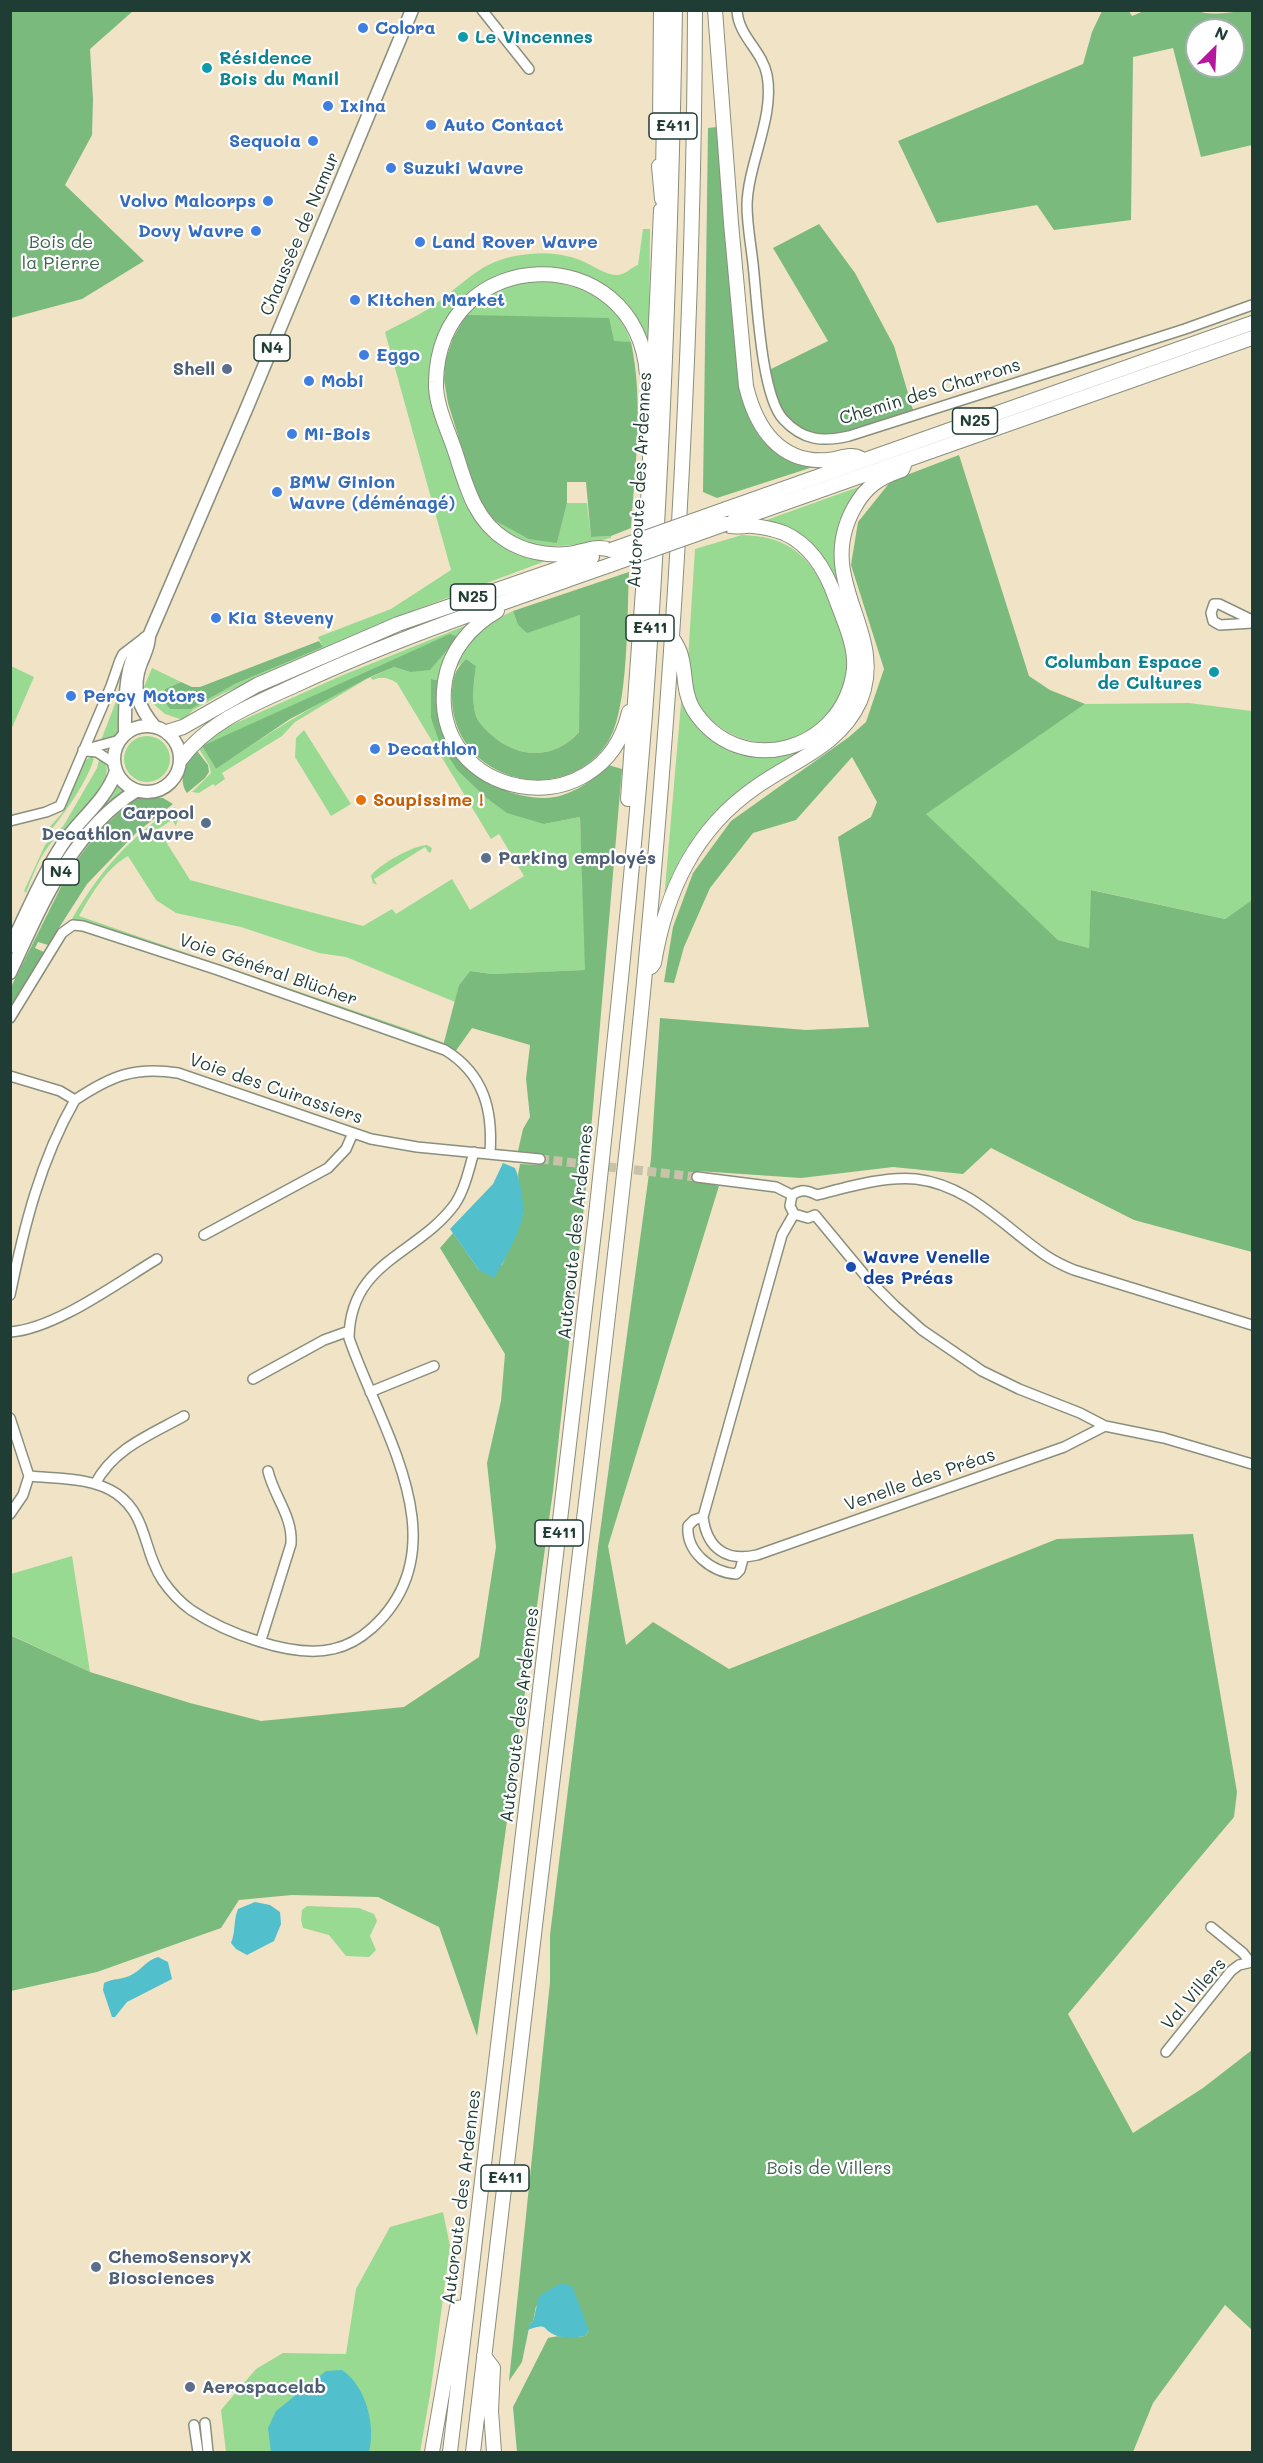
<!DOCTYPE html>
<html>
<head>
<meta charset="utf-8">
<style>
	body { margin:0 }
	#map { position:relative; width:1263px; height:2463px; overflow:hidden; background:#f1e3c6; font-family:Mali,sans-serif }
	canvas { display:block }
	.frame { position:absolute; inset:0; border:12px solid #1f3d34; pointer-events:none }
	.north { position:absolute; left:1185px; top:18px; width:60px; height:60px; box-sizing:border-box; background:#fff; border:2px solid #a5b1ae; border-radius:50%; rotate:24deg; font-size:16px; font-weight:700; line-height:24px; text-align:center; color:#1f3d34 }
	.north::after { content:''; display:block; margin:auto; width:21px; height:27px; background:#b5179e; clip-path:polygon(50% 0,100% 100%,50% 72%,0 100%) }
</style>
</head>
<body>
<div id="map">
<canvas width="1263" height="2463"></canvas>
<div class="frame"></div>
<div class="north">N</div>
</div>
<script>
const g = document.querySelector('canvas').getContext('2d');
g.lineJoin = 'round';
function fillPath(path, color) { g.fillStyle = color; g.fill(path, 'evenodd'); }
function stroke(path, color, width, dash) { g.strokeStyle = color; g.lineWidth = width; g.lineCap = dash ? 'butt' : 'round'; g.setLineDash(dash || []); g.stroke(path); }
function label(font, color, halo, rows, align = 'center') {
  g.font = font + ' Mali,sans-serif'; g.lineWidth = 4.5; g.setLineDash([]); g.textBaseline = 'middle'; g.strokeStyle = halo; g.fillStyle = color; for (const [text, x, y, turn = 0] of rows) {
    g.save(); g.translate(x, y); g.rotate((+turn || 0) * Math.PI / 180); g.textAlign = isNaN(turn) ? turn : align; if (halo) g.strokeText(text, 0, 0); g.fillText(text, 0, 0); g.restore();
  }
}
fillPath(new Path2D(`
	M643,229H650L649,353C638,324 624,298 596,282C526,242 438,292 432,371C430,396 440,423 447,446C453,465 460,500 472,514C477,519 486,523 492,526C512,537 532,548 551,559L399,616L222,694L193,710L183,720L165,714L150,701L143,689L152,668L181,682L165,689C162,697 164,702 170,709H191L235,684L323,647L318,637L391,609L451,570L385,332C401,323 419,316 434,305C469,280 482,258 530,254C547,252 564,254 580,260C591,264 606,276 618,275C627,274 631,267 638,265Z
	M531,281C575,280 617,298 631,342H613L466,315C486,296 505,286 531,281Z
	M864,485L851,505L842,589L837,590L823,563L758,523Z
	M567,503H587L591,537L611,536V538C570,547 525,556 494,520L557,543Z
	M742,535C785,536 808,553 826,592C836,614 847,642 847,666C847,680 842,692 834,704C831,709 828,716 825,720C786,759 717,746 695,696C690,685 689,672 688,660L695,549Z
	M572,569V572L273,688L275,685L405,630Z
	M513,611L518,625L527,632L580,615L579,732C556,759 520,759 494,737C488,732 479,724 476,716C471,699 474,683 476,666L466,659L455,669C465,641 487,623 513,611Z
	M467,625L441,681L431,679L440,744L457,770L484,796L544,824L580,817L586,970L492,974L470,971L459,985L455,1002L346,957L319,953L241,927L176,913L156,900L128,856C106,868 91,895 79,916L416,1032L444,1043L443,1046L108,930L72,919C99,872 130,837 175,807L178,818L176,826L172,820L158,829L190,880L363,926L392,909L396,914L452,879L470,910L524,876L499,834L491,839L397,683C389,678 381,676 373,680L370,677L295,722L282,736L222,773L225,779L215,786L213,784L199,793L192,792L211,773L209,765L198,747L227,727L343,675ZM458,636L410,672L394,667C329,694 275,729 216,769L202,746Z
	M11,666L34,677L11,730Z
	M123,672L121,727L112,739L100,743L118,696Z
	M682,692L736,749L808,745L810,750L747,789L664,900Z
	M1189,703L1252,711V900L1225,919L1092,890L1089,948L1058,940L925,814L1085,704Z
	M304,730L351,804L331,816L295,757L296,738Z
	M124 759a23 23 0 1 1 46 0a23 23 0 1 1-46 0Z
	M94,755C94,773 57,825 44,838L48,829L63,812L84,761Z
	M100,756C128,778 62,829 48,847C38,860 32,878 26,893L24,891L45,845L64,825L97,768Z
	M116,786L124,792L83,830L51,881L49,880L72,839Z
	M427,845L432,848L431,852L429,853L425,847L374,879L377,885L373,883L371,876C378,865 414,845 427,845Z
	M72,1556L90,1672L11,1635V1574Z
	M307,1906L359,1908L374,1914L377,1921L370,1936L376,1950L369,1957L346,1956L329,1935L303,1928L301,1920L302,1910Z
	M443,2212L450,2246L430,2395L420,2452H226L221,2410L256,2369L283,2353L346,2354L356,2289L390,2227Z`), '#98da92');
fillPath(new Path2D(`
	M11,10L133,11L90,49L93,99L92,135L65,185L144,261L82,299L11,318Z
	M1146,10L1199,11C1210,17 1238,10 1252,11V145L1201,157L1173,48L1133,57L1131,220L1054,230L1037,205L937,223L898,141L1083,64L1092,32L1102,11H1129L1132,16ZM1197,30H1233V66H1197Z
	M717,127L741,395C756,445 769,451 816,466L717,498L703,492L708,128Z
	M819,224L855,273L894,346L913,410C892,417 843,437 823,437C804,436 784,419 777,402C772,393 771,381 769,370L828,341L773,248Z
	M466,315L609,318L614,341L631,342C644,403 635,467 631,528L611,536L591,537L586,482H567V503L557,543L529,539L494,520L484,508L474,487L448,403L444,380L445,362L453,338Z
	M959,455L1029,676L1050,690L1085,704L926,814L1058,940L1089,948L1091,890L1225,919L1252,900V1252L1134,1220L991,1148L963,1174L893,1167L801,1178L698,1171V1181L719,1186L608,1546L626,1645L653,1622L729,1669L1057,1539L1193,1534L1237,1792L1234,1817L1068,2014L1133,2133L1203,2088L1252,2050V2330L1225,2305L1153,2403L1133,2452H517L513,2407L548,2338C559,2334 573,2338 585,2336L589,2331L536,2306L533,2322L530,2323L522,2362L509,2381L550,1982V1935L598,1547L651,1159L660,1018L806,1030L869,1027L838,837L871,817L877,802L852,757L796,820L753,833L710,888L684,947L674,983L664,982L673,927L693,873L731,821L849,737L866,722L884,669L851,565L858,522L891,481Z
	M629,572C627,613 629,707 609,740C565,812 451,780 452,696C452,680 454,670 466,659L476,666C474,683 471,699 476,716C479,724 488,732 494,737C520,759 556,759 579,732L580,615L527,633L518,625L513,611Z
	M450,634L458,637L430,670L410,672L394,667L370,677L290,719L216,769L202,746Z
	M319,641L323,647L235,684L191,709H170C164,702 162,697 165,689L181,682L192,687H200Z
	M431,679L441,681C428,743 482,797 544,798C568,798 592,782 608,765L622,769L586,1188L553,1491L477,2036L439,1927L378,1897L292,1895L239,1900L221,1928L97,1972L11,1991L10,1635L90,1672L190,1703L261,1721L404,1707L479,1657L496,1547L487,1463L501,1401L505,1354L440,1248L453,1233L479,1270L502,1265L523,1215L518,1175L520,1164L541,1165L542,1154L518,1151L523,1129L530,1117L526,1079L530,1045L472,1028L455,1052L443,1046L459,985L470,971L492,974L585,970L580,817L544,824L507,813L484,796L457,770L440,744L431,718Z
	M194,747L208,765L209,772L205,778L187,793C177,779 187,761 194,747Z
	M138,798H163L173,804L137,832L87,884L48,945L38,942L35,948L44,952L11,1012L10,989L69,871L99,831L133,800Z`), '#7aba7c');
fillPath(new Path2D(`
	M503,1163L515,1168C520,1180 524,1200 523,1214C522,1229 502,1265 494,1278L479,1270L450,1229L493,1184Z
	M255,1902L270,1905L280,1912L281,1924L274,1941L247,1955L236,1949L231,1943C236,1931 233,1921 238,1909Z
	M158,1957L168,1962L172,1979L127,2002L115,2017H112L103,1990L104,1983C113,1978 123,1980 133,1974C142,1969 147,1960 158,1957Z
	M561,2283L572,2286L589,2331L585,2336C576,2337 564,2339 555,2335C541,2330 550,2322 528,2330L530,2323L533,2322L539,2296Z
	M342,2370C366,2386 376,2426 369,2452H271L268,2428L276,2411L326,2371Z`), '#52bfcc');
stroke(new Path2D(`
	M540,1159L697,1177`), '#c7c2a9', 9, [9, 4.5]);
const minor = new Path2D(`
	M482,10L529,69
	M737,10C738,36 762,50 767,75C775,117 748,163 747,205C747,225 751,245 753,264C757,299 761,395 783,419C803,441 823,442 849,436L1185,329L1252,305
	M1252,620L1219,604H1214L1211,613L1213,621L1220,625L1252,623
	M83,750L120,740
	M86,751L97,752L114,763
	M10,821L46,812L60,806L111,686L120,660L123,654L140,641
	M10,1018L62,933L73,925L83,926L218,970L445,1050C484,1074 493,1110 490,1153
	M10,1076L60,1091L75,1100C111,1076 135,1066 178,1073L371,1139L417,1147L540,1159
	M697,1177L776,1187L792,1195
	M792,1195C802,1189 807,1190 817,1195C848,1187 884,1176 916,1179C969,1185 1004,1227 1045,1255C1054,1261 1064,1266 1074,1270L1252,1325
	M792,1195L790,1206L794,1214L808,1218L815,1215
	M794,1214L782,1235L703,1517C707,1549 727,1562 757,1555L1064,1447L1105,1426
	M815,1215L868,1279L894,1305L922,1330L982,1371L1019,1389L1080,1413L1105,1426L1164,1438L1252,1464
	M204,1235L328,1168L346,1149L353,1133
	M10,1295C24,1227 40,1161 75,1100
	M10,1332C55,1329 117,1283 157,1259
	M253,1379L324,1340L349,1331
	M370,1392L434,1366
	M10,1418L29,1476L23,1495L10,1514
	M29,1476C58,1479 93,1477 117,1494C148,1516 143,1552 163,1581C170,1591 180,1602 191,1610C224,1632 292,1659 333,1649C347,1646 361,1638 372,1628C463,1546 379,1427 349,1338C350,1261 418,1255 455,1204C465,1189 469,1169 474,1152
	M95,1484C114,1448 150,1435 184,1416
	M703,1517L694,1520L688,1526C686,1552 711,1572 736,1574L740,1570L743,1559
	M261,1640L291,1544C293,1516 274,1497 268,1471
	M1211,1927L1243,1953L1250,1962
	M1166,2052L1231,1971L1239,1965L1252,1962
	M205,2423L208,2452
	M194,2425L198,2452`);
const major = new Path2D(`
	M114 759a33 33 0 1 1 66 0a33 33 0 1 1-66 0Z
	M155,727C138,707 131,688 141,663C145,653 149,646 149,636L248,405L412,10
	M125,734C125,707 123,651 149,636
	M10,947C27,913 41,877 62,845C79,819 106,801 116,771
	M10,973C41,907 71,831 136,791`);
const highway = new Path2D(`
	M715,10L731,223L746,386C756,428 780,464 828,460C839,459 851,453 860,458
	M660,125L661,10
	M659,166L662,199
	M663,173L664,117
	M726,509L1252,323
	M725,524L1252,338
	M611,550C595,544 582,553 567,554C546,556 523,551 506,540C474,520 466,485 455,451C448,430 435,404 436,382C439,242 637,237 647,375
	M497,611C471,626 450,650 445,681C427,801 602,831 629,712
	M673,639C676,644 680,650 681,656C686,673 683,692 693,709C738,781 844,753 854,669C856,646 844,621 836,599C827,573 811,545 784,533C776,530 762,527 753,526C745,525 739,528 730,526
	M167,732L183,727L257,685L398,624L592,557
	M181,759C209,721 256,703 298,684C399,637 505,602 610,565
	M628,799L646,548L661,210
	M651,967L654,963C666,891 695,829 756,787C794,760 840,746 860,701C889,631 813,582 854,508C866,486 879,478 902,470L906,460
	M484,2356L493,2368L491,2411L494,2452
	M432,2452L457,2308L467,2306
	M450,2452L596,1215C614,1048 632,881 645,714C662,480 671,245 675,10
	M473,2452C510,2122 552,1791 591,1461C610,1298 630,1134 645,971C675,651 694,331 695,10`);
stroke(minor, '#88907d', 12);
stroke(major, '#88907d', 15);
stroke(highway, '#88907d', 16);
stroke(minor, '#fff', 9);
stroke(major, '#fff', 12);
stroke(highway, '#fff', 14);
const highwayBridge = new Path2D(`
	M611,550L726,509
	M610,565L725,524`);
stroke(highwayBridge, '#88907d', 16, []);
stroke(highwayBridge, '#fff', 14);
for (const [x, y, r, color] of [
	[363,28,6,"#3f7fe0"],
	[463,37,6,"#0f9aa8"],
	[207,68,6,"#0f9aa8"],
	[328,106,6,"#3f7fe0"],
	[431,125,6,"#3f7fe0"],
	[313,141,6,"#3f7fe0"],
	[391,168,6,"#3f7fe0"],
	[268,201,6,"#3f7fe0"],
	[256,231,6,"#3f7fe0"],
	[420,242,6,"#3f7fe0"],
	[355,300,6,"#3f7fe0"],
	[364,355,6,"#3f7fe0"],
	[227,369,6,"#5c6f8a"],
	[309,381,6,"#3f7fe0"],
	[292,434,6,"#3f7fe0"],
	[277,492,6,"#3f7fe0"],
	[216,618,6,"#3f7fe0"],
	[1214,672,6,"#0f9aa8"],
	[71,696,6,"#3f7fe0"],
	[375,749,6,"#3f7fe0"],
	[361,800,6,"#e8710a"],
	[206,823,6,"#5c6f8a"],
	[486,858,6,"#5c6f8a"],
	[851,1267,6,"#1a4fb4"],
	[96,2267,6,"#5c6f8a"],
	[190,2387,6,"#5c6f8a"]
]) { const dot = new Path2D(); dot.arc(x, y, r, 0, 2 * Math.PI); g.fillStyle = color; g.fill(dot); stroke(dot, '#fff', 2); }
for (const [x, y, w] of [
	[673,126,48],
	[272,348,36],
	[975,421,45],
	[473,597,45],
	[650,628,48],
	[61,872,36],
	[559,1533,48],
	[505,2178,48]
]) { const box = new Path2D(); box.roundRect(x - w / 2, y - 13, w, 26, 4.5); g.fillStyle = '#fff'; g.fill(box); stroke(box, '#1f3d34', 1.5); }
label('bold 16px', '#1f3d34', null, [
	["E411",673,126],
	["N4",272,348],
	["N25",975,421],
	["N25",473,597],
	["E411",650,628],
	["N4",61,872],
	["E411",559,1533],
	["E411",505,2178]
]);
label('bold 18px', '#366cbe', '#fff', [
	["Colora",375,28],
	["Ixina",340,106],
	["Auto Contact",443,125],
	["Sequoia",301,141,"right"],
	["Suzuki Wavre",403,168],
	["Volvo Malcorps",256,201,"right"],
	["Dovy Wavre",244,231,"right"],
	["Land Rover Wavre",432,242],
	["Kitchen Market",367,300],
	["Eggo",376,355],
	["Mobi",321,381],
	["Mi-Bois",304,434],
	["BMW Ginion",289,482],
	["Wavre (déménagé)",289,503],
	["Kia Steveny",228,618],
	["Percy Motors",83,696],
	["Decathlon",387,749]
], 'left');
label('bold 18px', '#0d838f', '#fff', [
	["Le Vincennes",475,37],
	["Résidence",219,58],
	["Bois du Manil",219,79],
	["Columban Espace",1202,662,"right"],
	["de Cultures",1202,683,"right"]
], 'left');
label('18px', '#1f3d34', '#fff', [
	["Chaussée de Namur",300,234,-67],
	["Chemin des Charrons",930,392,-17],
	["Autoroute des Ardennes",640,480,-87],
	["Voie Général Blücher",268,970,19],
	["Voie des Cuirassiers",276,1089,19],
	["Autoroute des Ardennes",576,1232,-84],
	["Venelle des Préas",920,1480,-19],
	["Autoroute des Ardennes",520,1715,-83],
	["Val Villers",1194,1994,-49],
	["Autoroute des Ardennes",462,2197,-83]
]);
label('18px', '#3d644c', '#fff', [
	["Bois de",61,242],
	["la Pierre",61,263],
	["Bois de Villers",829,2168]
]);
label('bold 18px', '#4e5e75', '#fff', [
	["Shell",215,369,"right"],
	["Carpool",194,813,"right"],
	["Decathlon Wavre",194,834,"right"],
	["Parking employés",498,858],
	["ChemoSensoryX",108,2257],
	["Biosciences",108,2278],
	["Aerospacelab",202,2387]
], 'left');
label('bold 18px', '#c56008', '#fff', [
	["Soupissime !",373,800]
], 'left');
label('bold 18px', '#164399', '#fff', [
	["Wavre Venelle",863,1257],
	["des Préas",863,1278]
], 'left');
</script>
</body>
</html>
